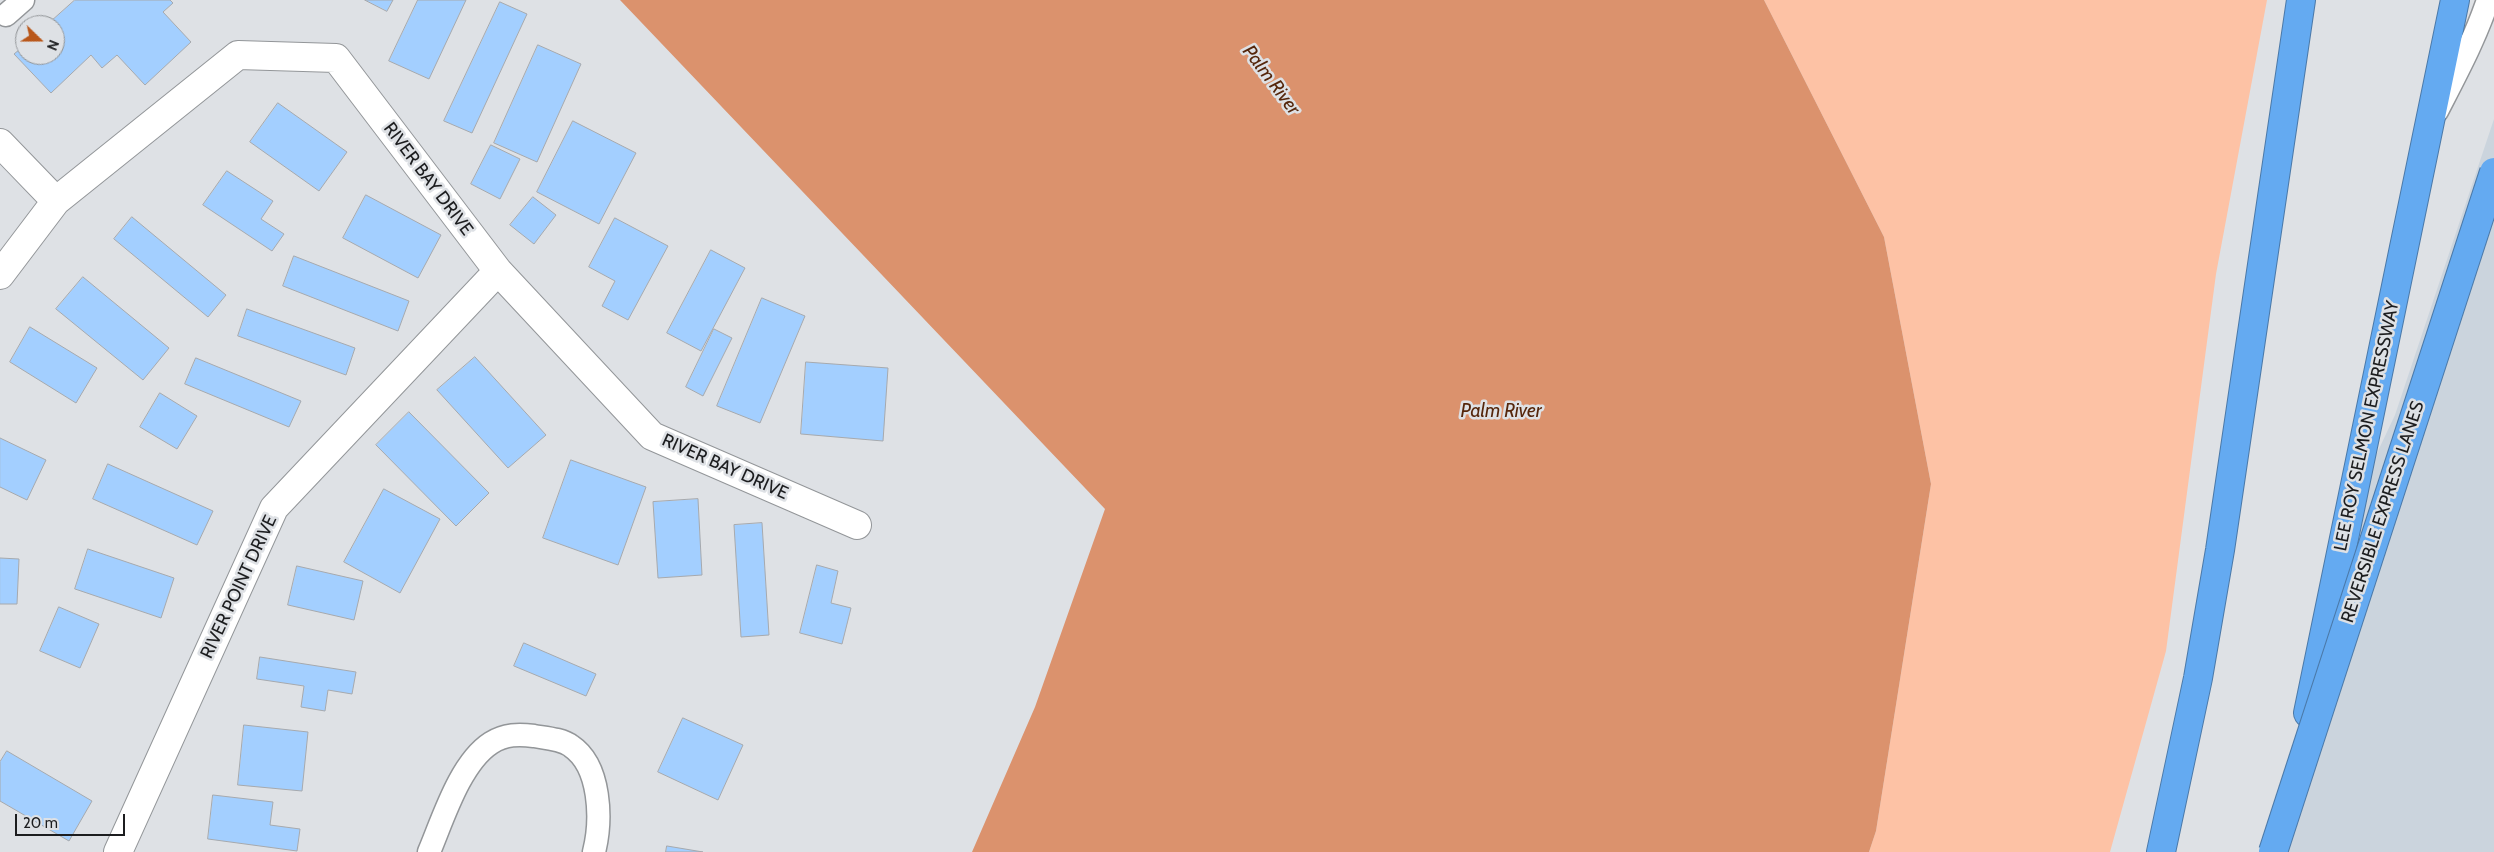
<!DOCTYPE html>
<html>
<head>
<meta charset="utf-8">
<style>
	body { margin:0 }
	#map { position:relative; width:2494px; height:852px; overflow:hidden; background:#dee1e5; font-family:Cabin,sans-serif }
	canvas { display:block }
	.north { position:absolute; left:15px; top:15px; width:50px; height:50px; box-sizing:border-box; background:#dee1e5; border:1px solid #909396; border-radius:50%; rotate:112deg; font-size:14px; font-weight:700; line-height:20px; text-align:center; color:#1c1d1f }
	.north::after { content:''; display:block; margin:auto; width:18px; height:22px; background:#b9571a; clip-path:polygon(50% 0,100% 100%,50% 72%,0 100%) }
	.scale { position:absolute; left:15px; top:814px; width:110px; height:22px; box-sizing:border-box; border:2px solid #1c1d1f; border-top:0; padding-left:6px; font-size:15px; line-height:18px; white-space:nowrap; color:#1c1d1f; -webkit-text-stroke:4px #dee1e5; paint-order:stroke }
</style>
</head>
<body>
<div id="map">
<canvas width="2494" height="852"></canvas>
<div class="north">N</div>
<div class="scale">20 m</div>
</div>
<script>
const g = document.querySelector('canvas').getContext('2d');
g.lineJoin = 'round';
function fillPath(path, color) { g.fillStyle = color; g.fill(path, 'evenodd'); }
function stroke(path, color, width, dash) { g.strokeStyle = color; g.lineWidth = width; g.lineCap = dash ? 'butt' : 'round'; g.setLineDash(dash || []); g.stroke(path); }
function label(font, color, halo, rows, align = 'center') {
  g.font = font + ' Cabin,sans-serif'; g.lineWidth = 5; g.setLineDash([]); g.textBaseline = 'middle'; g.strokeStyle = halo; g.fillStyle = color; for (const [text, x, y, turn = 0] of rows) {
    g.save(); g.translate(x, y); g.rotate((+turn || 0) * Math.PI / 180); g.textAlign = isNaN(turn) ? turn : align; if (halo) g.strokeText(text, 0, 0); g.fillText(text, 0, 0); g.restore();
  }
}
fillPath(new Path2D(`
	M2494,119V852H2285L2361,487L2395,415Z`), '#cbd4dd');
fillPath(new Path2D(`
	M1764,0H2267L2216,274L2166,651L2110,852H1869L1876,831L1931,484L1884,237Z`), '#fdc2a5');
fillPath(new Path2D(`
	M620,0H1764L1884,237L1931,484L1876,831L1869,852H972L1035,707L1105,509Z`), '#db926d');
const building = new Path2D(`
	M75,0H170L173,3L163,12L191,42L145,85L117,55L102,68L91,55L51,93L14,54L25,45V55H55V25H47Z
	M365,0H393L387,11Z
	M418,0H466L429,79L389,61Z
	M500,2L527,14L472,133L444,121Z
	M538,45L581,64L537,162L494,143Z
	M278,103L347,152L319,191L250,142Z
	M573,121L636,153L599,224L537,192Z
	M491,145L520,159L500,199L471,184Z
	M227,171L273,201L261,219L284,234L272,251L203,205Z
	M366,195L441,235L418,278L343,238Z
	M533,197L556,215L534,244L510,225Z
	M132,217L226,295L208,317L114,239Z
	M615,218L668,246L628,320L602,306L615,281L589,267Z
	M711,250L745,268L701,351L667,333Z
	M294,256L409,301L398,331L283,286Z
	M83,277L169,348L143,380L56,309Z
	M762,298L805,316L760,423L717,406Z
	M247,309L355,348L346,375L238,336Z
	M30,327L97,368L76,403L10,362Z
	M714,329L732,338L703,396L686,387Z
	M475,357L546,435L508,468L437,390Z
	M196,358L301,401L289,427L185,384Z
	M806,362L888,368L883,441L801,434Z
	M160,393L197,416L177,449L140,427Z
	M409,412L489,493L456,526L376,445Z
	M0,438L46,460L27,500L0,487Z
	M571,460L646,487L618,565L543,538Z
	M108,464L213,511L197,545L93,499Z
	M384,489L440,519L400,593L344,562Z
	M698,499L702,575L658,578L653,502Z
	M762,523L769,635L741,637L734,525Z
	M88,549L174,578L161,618L75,589Z
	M0,558L19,559L17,604H0Z
	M817,565L838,571L831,603L851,608L842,644L800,633Z
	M297,566L363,581L354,620L288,605Z
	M59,607L99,624L80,668L40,651Z
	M524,643L596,674L586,696L514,666Z
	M260,657L356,672L352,694L328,690L325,711L301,707L304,686L257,679Z
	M683,718L743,745L718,800L658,772Z
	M244,725L308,732L302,791L238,785Z
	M7,751L92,801L69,841L0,801V762Z
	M213,795L273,802L270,825L300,829L297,851L208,839Z
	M667,846L703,852H666Z`);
fillPath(building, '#a3cfff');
stroke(building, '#a6a9ad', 1);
const lane = new Path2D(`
	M6,15L23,0
	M2437,111C2456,74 2475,39 2488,0
	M429,852C443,819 460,763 491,743C505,734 519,734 534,736C546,738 562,739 571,746C601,766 602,820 594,852`);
const street = new Path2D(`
	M0,143L56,201
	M0,275L56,201L238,55L336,58L498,271L652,436L857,525
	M118,852L274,508L498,271`);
const highway = new Path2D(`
	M2308,713L2455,0
	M2161,852L2198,678L2220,550L2301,0`);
stroke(lane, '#939699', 25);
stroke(street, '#939699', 30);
stroke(highway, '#4b79a8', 30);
stroke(lane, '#fff', 22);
stroke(street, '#fff', 28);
stroke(highway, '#64aaf1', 28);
const highwayBridge = new Path2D(`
	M2273,852L2494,172`);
stroke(highwayBridge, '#4b79a8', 30, []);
stroke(highwayBridge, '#64aaf1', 28);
label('18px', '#1c1d1f', '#dee1e5', [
	["RIVER BAY DRIVE",428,179,53],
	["LEE ROY SELMON EXPRESSWAY",2367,426,-78],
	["RIVER BAY DRIVE",725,467,24],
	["REVERSIBLE EXPRESS LANES",2383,512,-72],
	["RIVER POINT DRIVE",239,587,-65]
]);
label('italic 19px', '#55260b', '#dee1e5', [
	["Palm River",1271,80,53],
	["Palm River",1501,411]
]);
</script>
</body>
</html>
